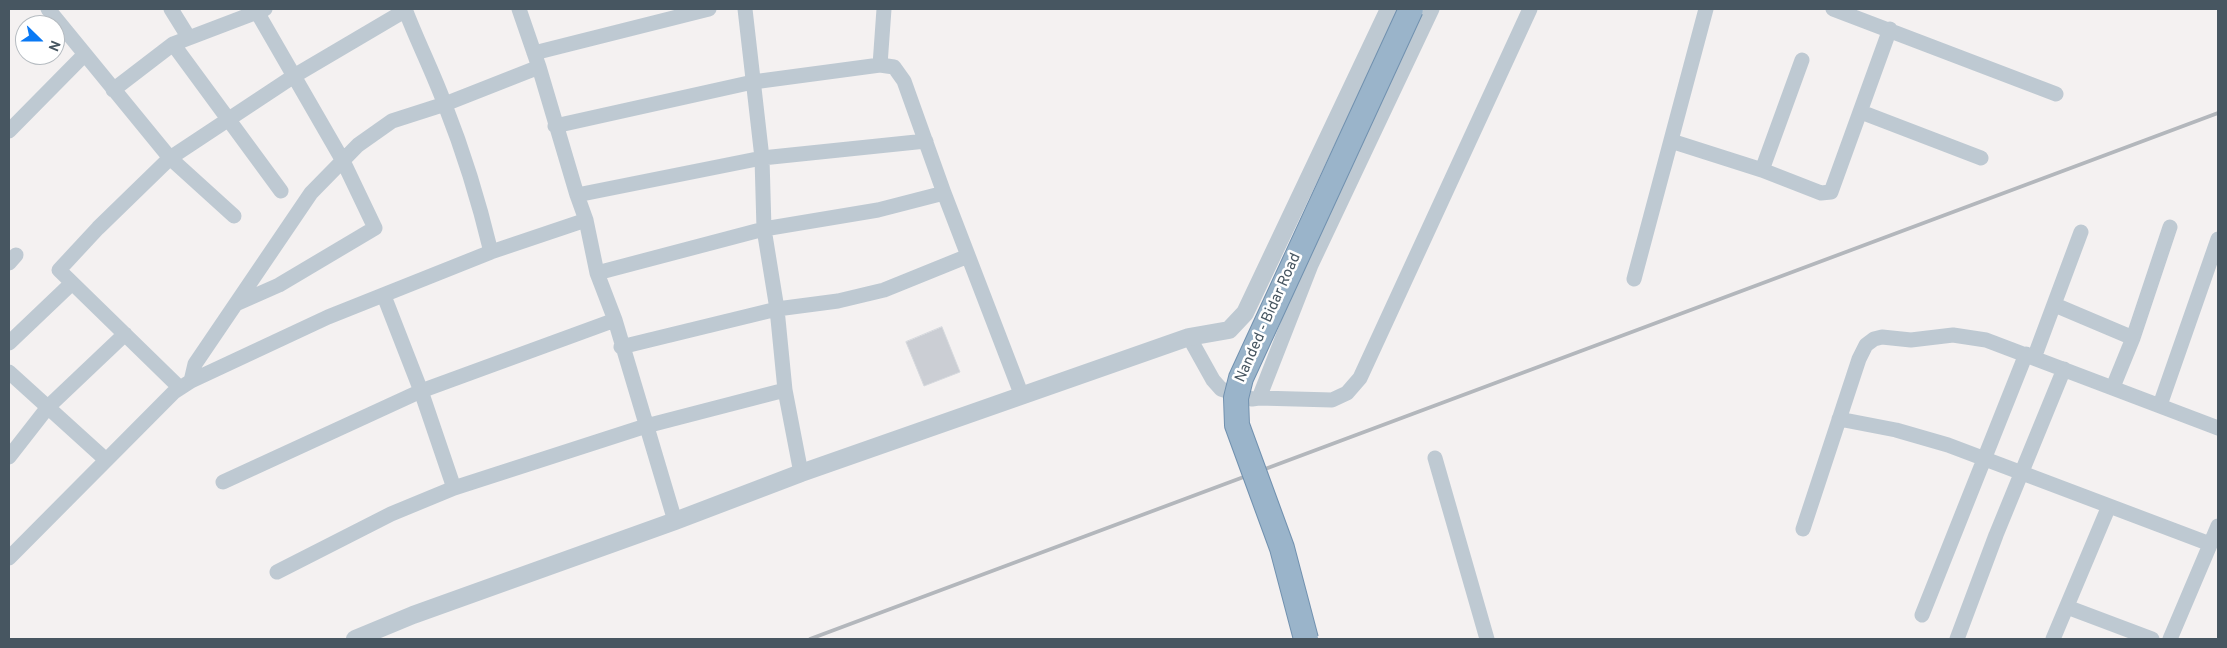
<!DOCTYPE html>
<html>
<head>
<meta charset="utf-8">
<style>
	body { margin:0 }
	#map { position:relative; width:2227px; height:648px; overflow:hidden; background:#f4f1f1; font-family:Overpass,sans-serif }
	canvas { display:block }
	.frame { position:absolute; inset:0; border:10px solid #475661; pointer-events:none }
	.north { position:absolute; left:15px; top:15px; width:50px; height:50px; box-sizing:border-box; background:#fff; border:1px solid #b5bbc0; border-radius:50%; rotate:112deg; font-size:14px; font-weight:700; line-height:20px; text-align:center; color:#475661 }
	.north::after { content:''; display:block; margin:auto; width:18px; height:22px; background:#0a79f4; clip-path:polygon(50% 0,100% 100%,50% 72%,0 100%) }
</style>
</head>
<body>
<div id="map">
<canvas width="2227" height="648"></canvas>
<div class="frame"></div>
<div class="north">N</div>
</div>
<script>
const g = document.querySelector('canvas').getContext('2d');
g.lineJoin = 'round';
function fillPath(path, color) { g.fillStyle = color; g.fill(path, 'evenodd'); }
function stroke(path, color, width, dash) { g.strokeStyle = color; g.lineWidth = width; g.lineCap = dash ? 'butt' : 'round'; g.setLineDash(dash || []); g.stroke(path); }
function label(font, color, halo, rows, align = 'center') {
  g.font = font + ' Overpass,sans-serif'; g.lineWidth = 5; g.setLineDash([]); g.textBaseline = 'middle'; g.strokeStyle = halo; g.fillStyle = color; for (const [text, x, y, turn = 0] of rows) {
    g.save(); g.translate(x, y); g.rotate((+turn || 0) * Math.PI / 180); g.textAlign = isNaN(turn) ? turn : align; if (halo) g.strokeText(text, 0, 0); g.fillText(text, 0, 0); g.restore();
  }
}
const building = new Path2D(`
	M942,327L960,372L924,386L906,342Z`);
fillPath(building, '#cbced4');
stroke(building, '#d5d8dd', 1);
stroke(new Path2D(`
	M48,9L170,158L234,216
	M171,9L189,38
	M405,9C417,41 433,72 445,105C464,153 479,202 491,252
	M519,9L539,67L577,195L586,220L597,273L615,320L675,521
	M745,9L762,158L764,229L777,309L785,390L801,473
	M1833,9L2056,94
	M173,44L281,191
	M534,53L709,9
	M880,65L884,9
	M113,90L173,44L265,9
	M1861,112L1981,158
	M555,126L753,82L880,65L894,67L904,81L944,193L1022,396
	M9,131L85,54
	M1671,141L1762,170L1821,193L1831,192L1890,29
	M1762,170L1802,60
	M577,195L762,158L926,141
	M9,263L16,255
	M597,273L764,229L878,210L944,193
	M1634,279L1706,9
	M384,296L421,391L454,488
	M236,304L279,285L375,228L343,161L257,12
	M2055,305L2133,338
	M1189,337L1213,380L1221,389L1252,399L1259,398L1311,265L1432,9
	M9,343L72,283
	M621,347L777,309L838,301L884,290L968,256
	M2034,358L2081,232
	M9,372L105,459
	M191,381L195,364L311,193L358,145L392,121L445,104L539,67
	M2113,387L2133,338L2170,227
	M180,388L59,270L98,228L170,158L294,76L406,10
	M1259,398L1332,400L1347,393L1360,378L1530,9
	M2160,405L2218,239
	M1839,419L1896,430L1948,445L2210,544
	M9,457L48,407L125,334
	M1435,458L1487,639
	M223,482L421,391L615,320
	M1803,529L1859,359L1866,345L1874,339L1882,337L1911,340L1953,335L1986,340L2218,428
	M9,558L174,392L191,381L328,317L491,252L586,220
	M277,572L391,514L454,488L646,426L785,390
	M2067,607L2152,639
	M1922,615L2026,354
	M1957,639L1996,535L2064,369
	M2053,639L2109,506
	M2170,639L2218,526`), '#bec9d2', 15);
stroke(new Path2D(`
	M355,639L413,615L675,521L801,473L1189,337L1229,330L1245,313L1389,9`), '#bec9d2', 18);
stroke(new Path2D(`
	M810,639L2218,113`), '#b3b7bc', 4);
const trunkBridge = new Path2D(`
	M1306,639L1282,548L1237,425L1236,398L1241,378L1411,9`);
stroke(trunkBridge, '#7191af', 26, []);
stroke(trunkBridge, '#9ab4ca', 24);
label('15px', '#475661', '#fff', [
	["Nanded - Bidar Road",1269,318,-66]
]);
</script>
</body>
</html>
